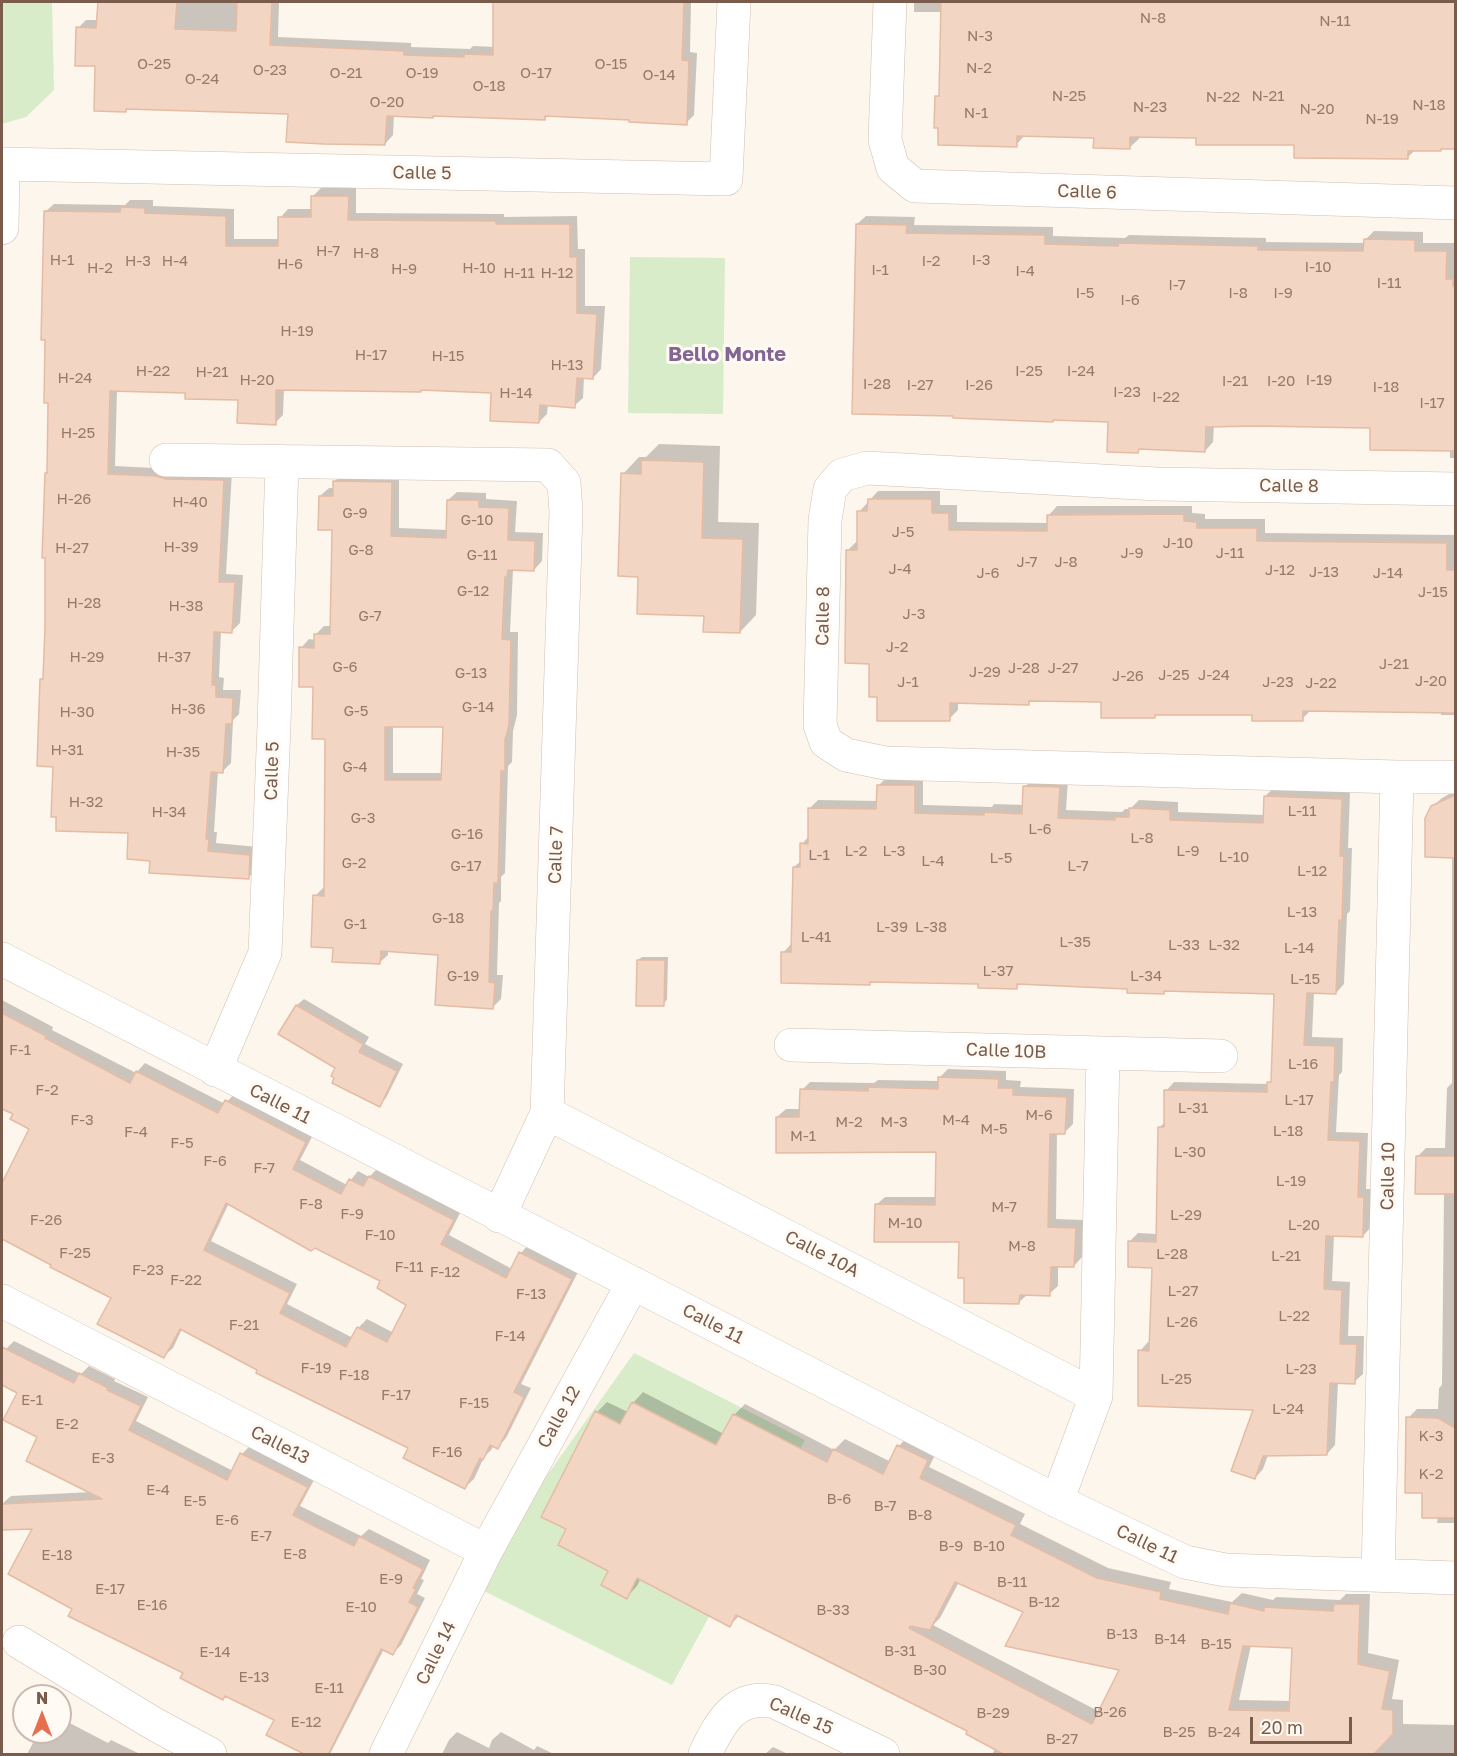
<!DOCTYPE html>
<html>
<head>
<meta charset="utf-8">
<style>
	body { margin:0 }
	#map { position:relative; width:1457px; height:1756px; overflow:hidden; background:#fdf6ec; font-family:"Golos Text",sans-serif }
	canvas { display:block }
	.frame { position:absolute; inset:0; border:3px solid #7a5c4d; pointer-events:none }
	.north { position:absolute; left:12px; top:1684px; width:60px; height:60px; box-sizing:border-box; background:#fffaf3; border:2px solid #cabbb1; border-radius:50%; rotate:0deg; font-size:16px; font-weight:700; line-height:24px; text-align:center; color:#7a5c4d }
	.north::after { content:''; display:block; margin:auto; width:21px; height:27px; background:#e76f51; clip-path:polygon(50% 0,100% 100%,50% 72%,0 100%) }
	.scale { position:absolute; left:1250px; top:1717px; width:102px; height:27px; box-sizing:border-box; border:3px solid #7a5c4d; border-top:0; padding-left:8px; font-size:18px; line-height:21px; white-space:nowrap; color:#7a5c4d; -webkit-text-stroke:4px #fffaf3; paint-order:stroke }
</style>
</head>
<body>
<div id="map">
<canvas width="1457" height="1756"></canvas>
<div class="frame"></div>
<div class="north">N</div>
<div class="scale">20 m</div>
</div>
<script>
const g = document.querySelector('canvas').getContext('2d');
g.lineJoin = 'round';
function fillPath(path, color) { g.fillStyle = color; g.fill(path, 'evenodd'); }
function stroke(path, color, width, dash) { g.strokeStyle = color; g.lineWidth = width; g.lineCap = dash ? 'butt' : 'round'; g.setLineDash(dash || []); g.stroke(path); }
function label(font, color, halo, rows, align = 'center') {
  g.font = font + ' "Golos Text",sans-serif'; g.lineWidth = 6; g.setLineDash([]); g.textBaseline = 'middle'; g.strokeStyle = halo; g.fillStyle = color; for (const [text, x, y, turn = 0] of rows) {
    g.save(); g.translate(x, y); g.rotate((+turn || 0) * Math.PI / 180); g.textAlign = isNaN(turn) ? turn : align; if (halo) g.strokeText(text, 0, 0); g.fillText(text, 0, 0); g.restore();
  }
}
fillPath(new Path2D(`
	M2,2H52L54,90L26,117L2,124Z
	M630,257L725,258L723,414L628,413Z
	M634,1353L805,1440L672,1685L470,1584Z`), '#d8ecc9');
fillPath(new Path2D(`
	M100,2H279L278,37L411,43V47L470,49L473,46L495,47V2H493H691L690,52L697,53L694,115L686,123L631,118L548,115L545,119L435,114L433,116L394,114L393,135L385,144L289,112L129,107L125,111L97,65L78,28L86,20H98Z
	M914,2H1456V149H1416L1407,158L1296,144L1197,137L1139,136V139L1130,147L1095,137L1025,135L1016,145L937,97L940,93L943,12H914Z
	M321,188H356V213L504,214V217L577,216L578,249H585V306H605L601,369L593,378L584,377L583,398L574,406L548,404L547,414L539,422L493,391L422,389L420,391L284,389L283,415L275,423L239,399L187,391L117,390L115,466L232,472L226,574L243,575L240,623L232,631H221L219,677L224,678L223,690H241L239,714L233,720L231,763L223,771H218L214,832H217L216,843L258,847L257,869L249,877L151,859L129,832L41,680L44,676L50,402L45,212L54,204L125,205L130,200H153V206L234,209V239H279L280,218L288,209H312V197Z
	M866,216L915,217L914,225L1053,227V236L1125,238L1129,235L1215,237L1266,238V242L1365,243V240L1374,231L1423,232V243H1455L1456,458H1450V450L1371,426L1214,425L1213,442L1205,451L1141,448L1138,451L1110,420L857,224Z
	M659,444L720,446L718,522L759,523L756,615L740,632L705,614L640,575L623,474L639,457H646Z
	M343,473L399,474V528L448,530V500L457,492L486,493V499L517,501L515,532L543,533L542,561L534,570H513L510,632H518L517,715L513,731L512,762L508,766L505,873L501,877V901L499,903L497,975H503L501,999L493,1007L440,954L388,950V955L379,963L334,947L315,896L323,888H325L326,738L314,686L301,648L309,639L315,640V635L324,626H332L334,529L320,496L329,488H334V482ZM393,726H444L443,773H393Z
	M878,491H940V505H957V522L1049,523V515L1057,506H1192V513L1205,514V519H1265V533L1456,535V715H1441V711L1312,709L1302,719L1253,714H1157L1154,717L1102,701L1032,699L1028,703L958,702V710L949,719L879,696L847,551L856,542H859V512Z
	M887,777H923V805L992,807L994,804L1024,805L1025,787L1033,778L1068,779L1066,810L1122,812L1125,809H1130L1139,800L1178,802V812L1264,815L1265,796L1274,788L1350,791L1348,848H1352L1350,911L1347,914L1344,984L1336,993L1314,992L1312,1037L1343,1038L1342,1072L1339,1075L1336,1132L1368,1133L1366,1189H1372L1371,1227L1363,1236L1334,1235L1332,1281L1350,1282L1348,1336H1364L1363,1374L1354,1382H1338L1335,1445L1327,1454L1268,1455L1263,1469L1255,1478V1409L1140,1351L1148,1342L1151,1343L1153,1266L1129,1242L1138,1233L1157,1234L1159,1128L1165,1122L1166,1091L1174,1082L1269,1084L1273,1078L1275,993L1167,989L1164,992L1128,988L1021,983L1016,987L980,982L873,980L870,983L783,953L791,944L794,867L801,861L802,844L809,836L810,808L818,800L878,801V786Z
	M1451,793H1456V1523H1437L1438,1516L1424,1491L1408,1418L1417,1409H1438L1439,1388L1442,1385L1444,1193L1418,1156L1426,1148H1445L1447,1088L1452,1083V856L1432,807L1442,798Z
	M642,957H668L667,1000L663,1004L638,960Z
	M304,999L369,1037L365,1044L403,1064L386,1098L379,1105L337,1067L297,1005Z
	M2,1000L53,1027L52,1030L136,1073L145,1063L225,1104L235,1093L314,1133L300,1160L347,1185L358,1171L369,1177L378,1168L461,1211L449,1235L512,1269L521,1253L529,1244L579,1270L521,1384L531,1388L506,1438L498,1447L494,1445L491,1450L484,1457L474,1479L465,1487L410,1448L182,1329L173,1348L164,1356L113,1297L2,1237V1186L31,1129L15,1114L2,1107ZM229,1203L382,1281L408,1305L394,1333L367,1319L358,1328L353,1338L287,1304L297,1284L211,1241Z
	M948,1069L1006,1071V1080L1021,1081L1020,1087L1074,1089L1073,1124L1065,1132H1057L1056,1219L1083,1220L1082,1257L1074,1266L1058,1265V1286L1049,1294L1027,1295L1018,1303L966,1276L961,1241L876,1205L885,1197H936L938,1151L777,1117L786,1109H801L802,1090L810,1082L874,1083L878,1080L939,1081V1078Z
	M14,1341L81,1374L89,1366L115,1379L114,1381L148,1397L136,1421L233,1471L242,1454L250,1446L315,1478L300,1506L361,1536L369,1529L430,1560L421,1579L424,1580L417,1594L425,1598L401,1645L393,1653L384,1649L330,1754H309L276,1720L226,1695L223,1698L185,1672L74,1608L35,1527L2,1504L11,1496L92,1492L39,1437L19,1392L2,1383V1358L6,1349Z
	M643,1392L724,1434L734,1415L745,1404L834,1450L845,1439L891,1462L899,1446L909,1435L938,1449L929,1467L1025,1514L1020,1524L1108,1568L1171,1582L1169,1589L1232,1602L1242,1593L1273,1600L1276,1597L1340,1600L1346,1594H1370L1368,1653L1399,1660L1392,1699L1403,1700V1724L1456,1725V1754H992L996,1748L968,1731L740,1615L730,1625L641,1578L637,1586L627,1597L610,1570L597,1412L607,1402L628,1412L633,1403ZM959,1582L1025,1611L1121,1669L1100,1712L933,1625L940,1618ZM1251,1645L1293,1646L1291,1701L1239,1700Z
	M60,1718L108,1743L111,1740L140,1754H27L39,1732H60Z
	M457,1732L489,1748L492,1740L501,1732L534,1750L537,1746L554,1754H442L449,1740Z
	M773,1747L788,1754H765Z`), '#0003');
const building = new Path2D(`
	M98,2H177L175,29L236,31L237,2H272L270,45L404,51V55L464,57V54L493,55V2H684L682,60L689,61L687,125L629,122V120L545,116V120L433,116V118L387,116L385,145L324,144L286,142L288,114L126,109V112L94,111L95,66H75L76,27L96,28Z
	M941,2H1455V149H1441V151H1408V159L1294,158V145H1196V138L1130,137V149L1093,148L1094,138L1017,136V147L938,145V128H934L935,96H939Z
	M311,196H349L348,220L496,221V224H570V257H577V313L597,314L593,379L577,378L575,408L540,405L539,423L490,421L491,393L421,390V392L276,390V425L237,423L238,400L185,399V393L110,391L108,474L156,476L166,479L224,480L219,582H235L232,633L214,632L212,685H216V697L233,698L232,724H226L223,773L211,772L206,839H209L208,851L250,855L249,879L149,873L150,861L127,859L128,833L56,831V817H51L53,767L37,766L40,679H43L45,627V558H42L45,473H47L48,403H44L45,340H41L44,211L120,212L121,207L145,208V213L226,216V246H278V217H311Z
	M856,224L907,225L906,233L1045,235V244L1118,246V243L1205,245L1258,246V250L1363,251L1364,239L1415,240V251H1447L1446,279H1453V286H1455V451L1370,450V428L1256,426L1206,427L1205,452L1139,449L1138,453L1107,452L1108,422L1053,420V422L953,418V416L852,414Z
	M641,460L704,462L702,538L743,539L740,633L703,632L704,616L637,614L638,577L618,576L621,473L641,474Z
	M333,481L392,482L391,536L446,538L447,500H479V507L509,508L508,540L535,541L534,571L508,570L507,577H505L502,639L511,640L509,725L505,740V771H501L498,883H494L493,911H491L489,982L495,983L493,1009L435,1005L438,955L381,951L380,964L332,962L333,948L311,947L313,895L324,896L325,739H312L313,687H299V647L314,648V634H330L332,530H318L319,496H333ZM385,727H443L441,780H385Z
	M868,499H932V513H949V530L1047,531V515L1184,514V521L1197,522V528H1257V541L1447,543V570H1455V713L1303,711V721H1252V715H1155V718H1101V702L1029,701V705L950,703V721H877V697H869V664L845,663L846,550H857V511H867Z
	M877,785H915V813L984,815V812L1022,814L1023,786L1060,787L1058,818L1115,820V817H1129V808L1170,810V820L1263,823L1264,796L1342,799L1340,856H1344L1342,921L1339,920L1336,994L1307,993L1304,1045L1335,1046L1334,1082H1331L1328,1140L1360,1141L1358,1197H1364L1363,1237L1326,1236L1324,1289L1342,1290L1340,1344H1357L1355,1384L1330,1383L1327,1455L1263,1456L1255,1479L1231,1471L1253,1410L1138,1406V1350L1149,1351L1152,1268L1128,1267V1241L1156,1242L1158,1127H1164V1090L1267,1092V1082H1271L1274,994L1164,991V994L1127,993V989L1017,984V989L978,988V984L870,982V985L781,983V952H791L793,867H800V843L808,844V808L876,809Z
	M1453,796H1455V858L1425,857V818L1431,806Z
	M637,960H665L664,1006H636Z
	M296,1005L363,1044L359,1052L397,1071L380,1107L332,1083L334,1078L331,1076L335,1068L278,1034Z
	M2,1013L46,1036L45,1038L130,1083L136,1071L218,1113L225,1100L306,1142L293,1169L341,1194L349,1179L363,1186L369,1176L454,1220L441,1244L506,1278L519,1252L572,1279L514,1392L524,1397L498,1449L490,1445L483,1460L480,1458L465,1489L403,1458L408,1448L256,1373L257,1370L180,1329L164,1358L97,1324L111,1298L50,1267L51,1265L2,1239V1183L29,1129L10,1119L13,1114L2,1109ZM226,1203L311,1251L315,1248L380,1281L377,1288L406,1305L387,1342L357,1327L346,1347L280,1313L290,1293L204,1250Z
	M938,1077L999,1079L998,1088H1013V1095L1067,1097L1065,1134H1050L1048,1227L1076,1228L1074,1267H1051L1050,1296L1020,1295L1019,1304L964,1303V1278H958L959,1242H874L875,1204L935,1205L936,1152L776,1153V1117H799L800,1089L868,1091V1087L938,1089Z
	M1416,1156H1455V1194H1415Z
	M2,1347L74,1383L79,1373L108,1388L107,1390L141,1406L129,1430L227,1480L240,1453L308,1487L293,1515L354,1546L359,1536L423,1569L413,1588L416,1589L409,1602L418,1607L393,1655L381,1649L328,1755H306L266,1735L274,1720L225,1696L223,1700L180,1678L183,1673L68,1616L72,1609L8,1574L32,1529L2,1530V1504L102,1499L26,1461L37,1437L3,1420L17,1393L2,1385Z
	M632,1402L716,1445L733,1414L827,1462L833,1449L883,1474L897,1445L928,1460L920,1478L1016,1525L1011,1535L1097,1578L1161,1592L1160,1599L1228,1614L1230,1603L1264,1611V1607L1333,1611L1334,1604H1360L1358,1664L1390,1671L1382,1709L1393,1710V1734L1373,1755H1005L966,1734L967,1731L736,1615L730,1627L637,1578L627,1599L601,1585L608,1571L558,1545L566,1529L541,1517L595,1411L620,1424ZM955,1582L1023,1612L1005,1646L1119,1670L1092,1724L909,1628L910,1626L930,1630ZM1243,1646L1292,1648L1289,1711L1229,1710Z
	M1406,1417L1438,1418L1455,1428V1518H1422V1493H1405Z`);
fillPath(building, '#f3d5c3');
stroke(building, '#e6bba3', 1.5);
const minor = new Path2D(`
	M890,2L885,140L893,168L915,186L1456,203
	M2,228L3,164L726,179L734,2
	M166,460L548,465L564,483L566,512L547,1113L499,1216
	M1456,489L1157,484L867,468L842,475L830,489L825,520L820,725L826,742L846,755L885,763L1397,777H1456
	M2,959L1057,1501L1185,1562L1225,1570L1456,1578
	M791,1045L1221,1056
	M215,1070L265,953L274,725L282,461
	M547,1113L1096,1396
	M2,1301L486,1551
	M1057,1501L1096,1396L1103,1054
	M1378,1575L1397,777
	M19,1642L156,1725L210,1754
	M386,1754L486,1551L633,1283
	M705,1754C720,1723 735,1693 775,1702L883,1754`);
stroke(minor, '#d1beb0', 34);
stroke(minor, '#fff', 33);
label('15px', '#987a6a', null, [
	["N-8",1153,18],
	["N-11",1335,21],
	["N-3",980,36],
	["O-25",154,64],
	["O-15",611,64],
	["N-2",979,68],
	["O-23",270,70],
	["O-21",346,73],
	["O-19",422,73],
	["O-17",536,73],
	["O-14",659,75],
	["O-24",202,79],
	["O-18",489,86],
	["N-25",1069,96],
	["N-21",1268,96],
	["N-22",1223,97],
	["O-20",387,102],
	["N-18",1429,105],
	["N-23",1150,107],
	["N-20",1317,109],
	["N-1",976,113],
	["N-19",1382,119],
	["H-7",328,251],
	["H-8",366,253],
	["H-1",62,260],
	["I-3",981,260],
	["H-3",138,261],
	["H-4",175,261],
	["I-2",931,261],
	["H-6",290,264],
	["I-10",1318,267],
	["H-2",100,268],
	["H-10",479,268],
	["H-9",404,269],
	["I-1",880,270],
	["I-4",1025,271],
	["H-11",519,273],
	["H-12",557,273],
	["I-11",1389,283],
	["I-7",1177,285],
	["I-5",1085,293],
	["I-8",1238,293],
	["I-9",1283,293],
	["I-6",1130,300],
	["H-19",297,331],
	["H-17",371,355],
	["H-15",448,356],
	["H-13",567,365],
	["H-22",153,371],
	["I-25",1029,371],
	["I-24",1081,371],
	["H-21",212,372],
	["H-24",75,378],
	["H-20",257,380],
	["I-19",1319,380],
	["I-21",1235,381],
	["I-20",1281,381],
	["I-28",877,384],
	["I-27",920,385],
	["I-26",979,385],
	["I-18",1386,387],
	["I-23",1127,392],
	["H-14",516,393],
	["I-22",1166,397],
	["I-17",1432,403],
	["H-25",78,433],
	["H-26",74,499],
	["H-40",190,502],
	["G-9",355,513],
	["G-10",477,520],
	["J-5",903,532],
	["J-10",1178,543],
	["H-39",181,547],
	["H-27",72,548],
	["G-8",361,550],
	["J-9",1132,553],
	["J-11",1230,553],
	["G-11",482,555],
	["J-7",1027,562],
	["J-8",1066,562],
	["J-4",900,569],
	["J-12",1280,570],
	["J-13",1324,572],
	["J-6",988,573],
	["J-14",1388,573],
	["G-12",473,591],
	["J-15",1433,592],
	["H-28",84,603],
	["H-38",186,606],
	["J-3",914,614],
	["G-7",370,616],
	["J-2",897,647],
	["H-29",87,657],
	["H-37",174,657],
	["J-21",1394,664],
	["G-6",345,667],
	["J-28",1024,668],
	["J-27",1063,668],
	["J-29",985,672],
	["G-13",471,673],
	["J-25",1174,675],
	["J-24",1214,675],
	["J-26",1128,676],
	["J-20",1431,681],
	["J-1",908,682],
	["J-23",1278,682],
	["J-22",1321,683],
	["G-14",478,707],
	["H-36",188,709],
	["G-5",356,711],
	["H-30",77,712],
	["H-31",67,750],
	["H-35",183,752],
	["G-4",355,767],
	["H-32",86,802],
	["L-11",1302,811],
	["H-34",169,812],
	["G-3",363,818],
	["L-6",1040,829],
	["G-16",467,834],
	["L-8",1142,838],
	["L-2",856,851],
	["L-3",894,851],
	["L-9",1188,851],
	["L-1",819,855],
	["L-10",1234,857],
	["L-5",1001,858],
	["L-4",933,861],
	["G-2",354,863],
	["G-17",466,866],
	["L-7",1078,866],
	["L-12",1312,871],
	["L-13",1302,912],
	["G-18",448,918],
	["G-1",355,924],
	["L-39",892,927],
	["L-38",931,927],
	["L-41",816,937],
	["L-35",1075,942],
	["L-33",1184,945],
	["L-32",1224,945],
	["L-14",1299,948],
	["L-37",998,971],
	["G-19",463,976],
	["L-34",1146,976],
	["L-15",1305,979],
	["F-1",20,1050],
	["L-16",1303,1064],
	["F-2",47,1090],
	["L-17",1299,1100],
	["L-31",1193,1108],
	["M-6",1039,1115],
	["F-3",82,1120],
	["M-4",956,1120],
	["M-2",849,1122],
	["M-3",894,1122],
	["M-5",994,1129],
	["L-18",1288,1131],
	["F-4",136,1132],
	["M-1",803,1136],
	["F-5",182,1143],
	["L-30",1190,1152],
	["F-6",215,1161],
	["F-7",264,1168],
	["L-19",1291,1181],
	["F-8",311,1204],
	["M-7",1004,1207],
	["F-9",352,1214],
	["L-29",1186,1215],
	["F-26",46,1220],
	["M-10",905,1223],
	["L-20",1304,1225],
	["F-10",380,1235],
	["M-8",1022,1246],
	["F-25",75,1253],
	["L-28",1172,1254],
	["L-21",1286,1256],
	["F-11",409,1267],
	["F-23",148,1270],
	["F-12",445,1272],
	["F-22",186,1280],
	["L-27",1183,1291],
	["F-13",531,1294],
	["L-22",1294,1316],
	["L-26",1182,1322],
	["F-21",244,1325],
	["F-14",510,1336],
	["F-19",316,1368],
	["L-23",1301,1369],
	["F-18",354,1375],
	["L-25",1176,1379],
	["F-17",396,1395],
	["E-1",32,1400],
	["F-15",474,1403],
	["L-24",1288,1409],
	["E-2",67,1424],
	["K-3",1431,1436],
	["F-16",447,1452],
	["E-3",103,1458],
	["K-2",1431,1474],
	["E-4",158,1490],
	["B-6",839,1499],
	["E-5",195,1501],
	["B-7",885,1506],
	["B-8",920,1515],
	["E-6",227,1520],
	["E-7",261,1536],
	["B-9",951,1546],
	["B-10",989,1546],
	["E-8",295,1554],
	["E-18",57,1555],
	["E-9",391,1579],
	["B-11",1012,1582],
	["E-17",110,1589],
	["B-12",1044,1602],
	["E-16",152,1605],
	["E-10",361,1607],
	["B-33",833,1610],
	["B-13",1122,1634],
	["B-14",1170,1639],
	["B-15",1216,1644],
	["B-31",900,1651],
	["E-14",215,1652],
	["B-30",930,1670],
	["E-13",254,1677],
	["E-11",329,1688],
	["B-26",1110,1712],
	["B-29",993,1713],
	["E-12",306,1722],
	["B-25",1179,1732],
	["B-24",1224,1732],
	["B-27",1062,1739]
]);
label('18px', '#7a5c4d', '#fffaf3', [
	["Calle 5",422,173,1],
	["Calle 6",1087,192,2],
	["Calle 8",1289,486,1],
	["Calle 8",823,616,-89],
	["Calle 5",272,771,-88],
	["Calle 7",556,855,-88],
	["Calle 10B",1006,1051,2],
	["Calle 11",280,1104,27],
	["Calle 10",1388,1176,-89],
	["Calle 10A",822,1254,27],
	["Calle 11",713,1324,27],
	["Calle 12",559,1417,-61],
	["Calle13",280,1445,27],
	["Calle 11",1147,1544,26],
	["Calle 14",436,1653,-64],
	["Calle 15",801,1716,24]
]);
label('bold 20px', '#846695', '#fffaf3', [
	["Bello Monte",727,355]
]);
</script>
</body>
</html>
